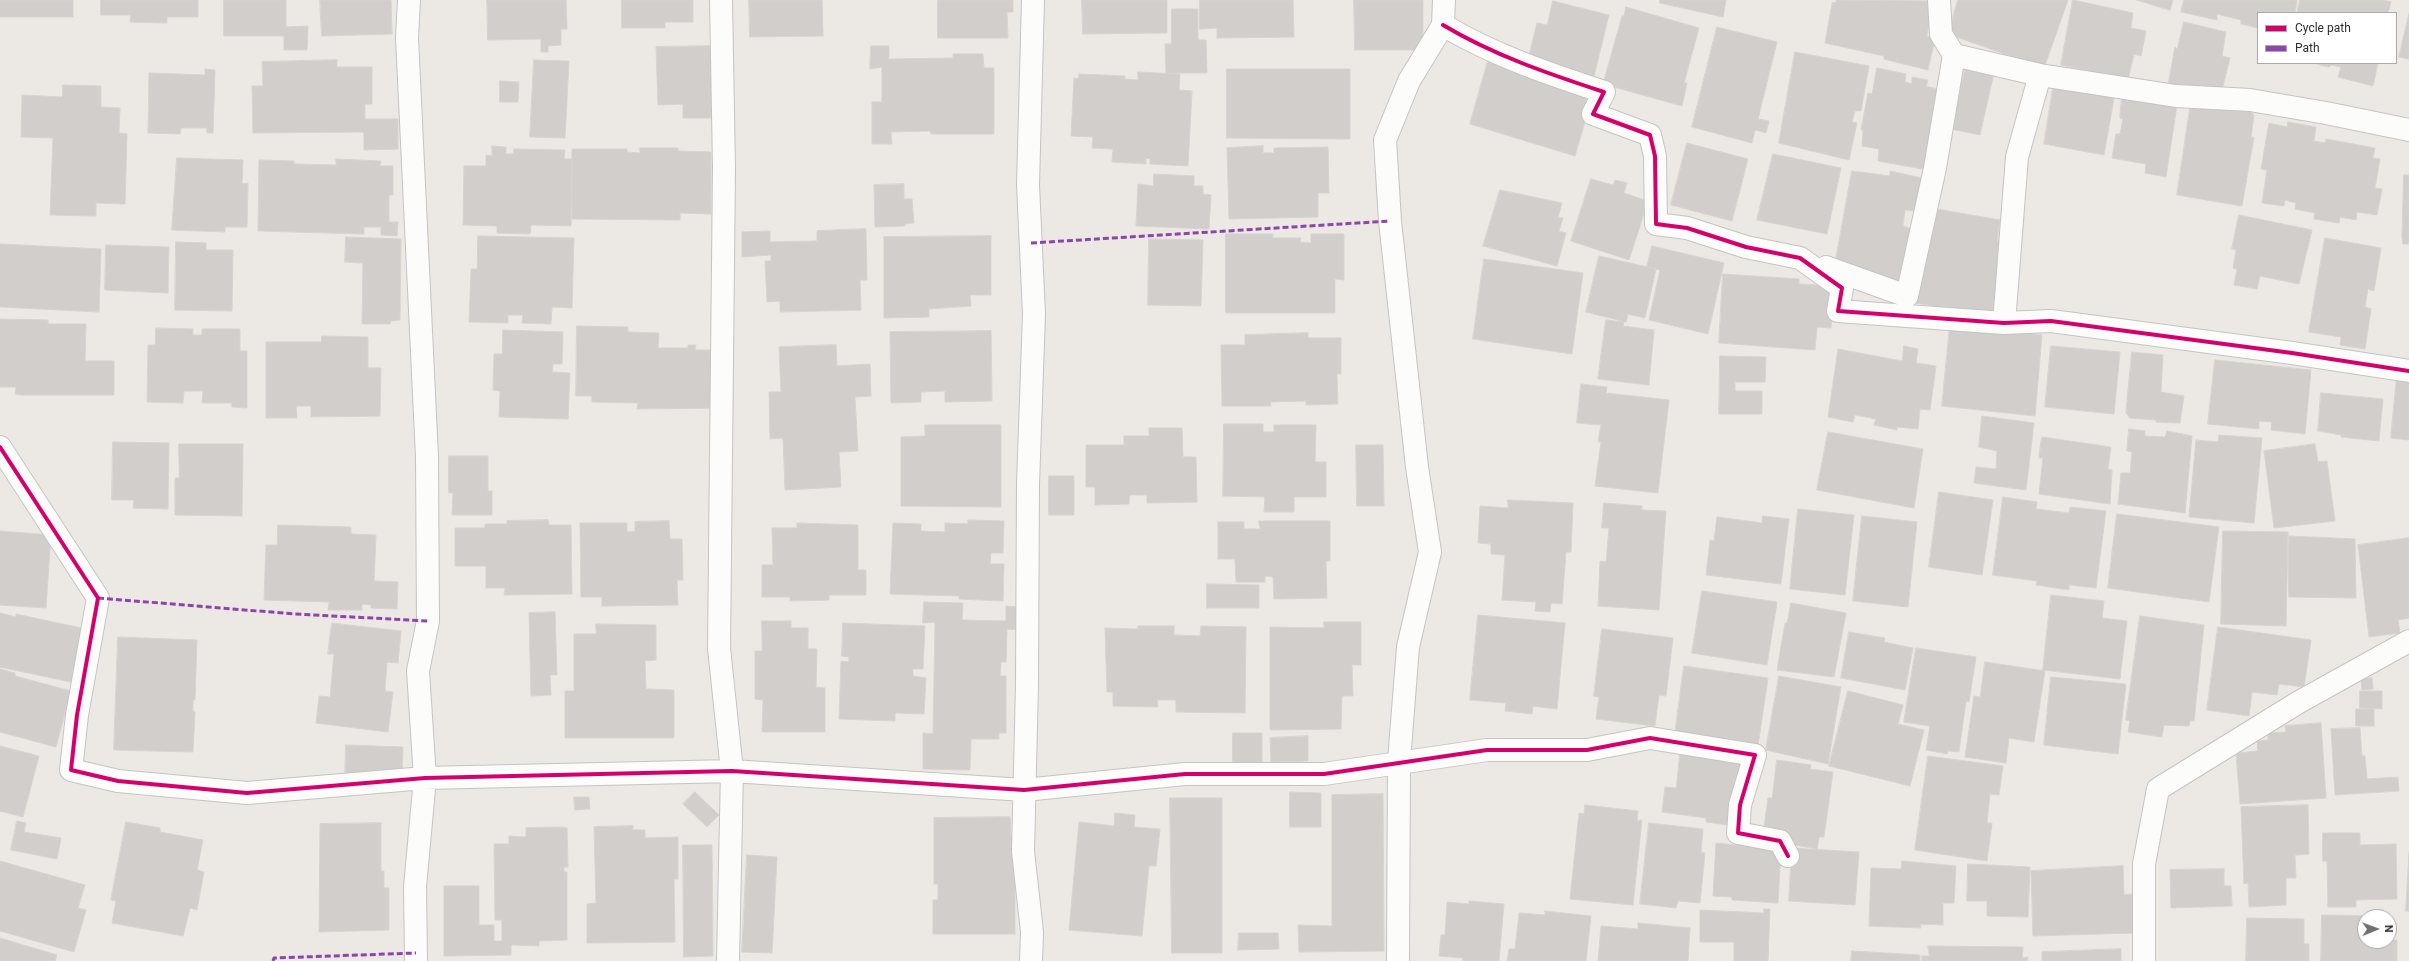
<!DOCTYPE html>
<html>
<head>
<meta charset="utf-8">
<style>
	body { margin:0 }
	#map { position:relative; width:2409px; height:961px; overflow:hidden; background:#ece8e4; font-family:Roboto,sans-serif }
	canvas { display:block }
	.legend { position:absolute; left:2257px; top:12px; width:140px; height:52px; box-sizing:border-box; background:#fff; border:1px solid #ababab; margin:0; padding:5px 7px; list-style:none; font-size:12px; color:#2e2e2e }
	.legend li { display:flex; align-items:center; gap:8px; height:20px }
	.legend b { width:20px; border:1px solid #ababab }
	.north { position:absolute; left:2357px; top:909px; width:40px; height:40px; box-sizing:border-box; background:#fff; border:1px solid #ababab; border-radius:50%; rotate:89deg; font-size:11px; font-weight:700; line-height:16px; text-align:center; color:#2e2e2e }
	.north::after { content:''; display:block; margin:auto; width:14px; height:18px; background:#706f6e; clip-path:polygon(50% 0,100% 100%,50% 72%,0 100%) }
</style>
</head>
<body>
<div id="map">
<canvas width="2409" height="961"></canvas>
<ul class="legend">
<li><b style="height:5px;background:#d6006c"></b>Cycle path</li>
<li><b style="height:5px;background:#8e44ad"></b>Path</li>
</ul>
<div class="north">N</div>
</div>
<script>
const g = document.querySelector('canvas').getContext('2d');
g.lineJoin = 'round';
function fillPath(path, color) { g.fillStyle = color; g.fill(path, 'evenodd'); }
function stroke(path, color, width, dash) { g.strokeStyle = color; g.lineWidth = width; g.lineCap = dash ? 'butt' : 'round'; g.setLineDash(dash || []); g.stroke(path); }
const building = new Path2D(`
	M0,0H73V17H0Z
	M101,0H198V17H167V23L130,22L131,15H101Z
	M224,0H286V27L308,26L307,50H284V36H224Z
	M320,0H391L392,34L322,36Z
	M487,0H566L567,29H561V45L548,46V52H541V39L488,40Z
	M622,0H693V22H665V28H622Z
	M749,0H822L823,36L750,37Z
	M938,0H1013V12H1007L1008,38H938Z
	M1082,0H1167V33L1083,34Z
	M1200,0H1293L1294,37L1217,38V28L1200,29Z
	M1354,0H1423V50H1355Z
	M1660,0H1726L1723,17L1660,3Z
	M1837,0L1933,1L1927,36L1935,39L1928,70L1884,59V56L1825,43L1832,3L1836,2Z
	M1958,0H2068L2044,68L1948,34Z
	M2073,0L2133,13L2131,28L2146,31L2141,56L2134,54L2128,80L2084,74L2085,70L2061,65Z
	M2137,0H2173L2170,10Z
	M2184,0H2297L2295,13L2290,11L2289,13H2258V28L2241,24V20L2217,14V20L2181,12Z
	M2300,0H2384L2391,2L2388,13H2297Z
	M1553,1L1609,15L1594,76L1528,59L1537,23L1547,25Z
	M1626,7L1699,28L1684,83H1687L1682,106L1603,84L1622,16H1624Z
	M1172,9H1198V40H1206L1207,73H1166L1165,44H1171Z
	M2409,14V59L2399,57Z
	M2184,22L2226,32L2222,56L2230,58L2221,94L2168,85L2175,47L2177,49Z
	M1717,27L1777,42L1758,119L1769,121L1766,133L1755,130L1752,143L1692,127Z
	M713,46L715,118H683V104L658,105L656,47Z
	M871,46H889V59L953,58V54H983L984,68H994V134H931L930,131L891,132L892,144H872V102H882V67L870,69Z
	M1795,52L1869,66L1861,111H1855L1852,122L1857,123L1849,160L1779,143Z
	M337,60V67H372V104H365V119H398V149L364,150V132L253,133L252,86H263L262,62Z
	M534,60L569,61L565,138L530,137Z
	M1488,61L1589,92L1582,114L1587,115L1575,156L1470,124Z
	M1967,61L1995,68L1980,135L1951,129Z
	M2314,63H2378L2373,86L2338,77L2341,67L2331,65L2329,67Z
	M1877,68L1906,74L1905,82L1912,84V77L1928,80L1926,86L1944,91L1928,170L1878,161L1879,149L1862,146L1863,130H1861L1868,93L1872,94Z
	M205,69L215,70L213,133H207V128H181L180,134L148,133L149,73L205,75Z
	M1227,69H1350V139L1227,138Z
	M1138,72L1180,74L1179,90L1192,91L1188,166L1150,164V159L1146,158V164L1112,162L1113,149L1092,148L1093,137L1071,136L1074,78L1078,79L1079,74L1125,76V79L1138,80Z
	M500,81L519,82L518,102H500Z
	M2054,82L2115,93L2104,155L2044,144Z
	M63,85L101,86V107L120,108L119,133L127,134L125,204L96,203V216L50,215L53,138L21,137L22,95L62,97Z
	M2122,96L2177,105L2166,177L2145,173L2146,164L2112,158L2116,134H2120L2123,119L2120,118Z
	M2191,102L2250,111L2254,115L2251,138L2254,137L2242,206L2177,195Z
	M2288,122L2316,127L2314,141L2325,143L2326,139L2375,148L2373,158L2380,159L2375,188L2382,189L2377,215L2357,212L2356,220L2340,217L2339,223L2314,219L2315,213L2295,209L2296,203L2285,200L2284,206L2262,203L2267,170L2261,169L2269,123L2287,127Z
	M1687,143L1748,159L1732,221L1671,205Z
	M492,146L506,147V154H513L514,149L565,150L564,159H572L571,226L531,225L530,234L497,233V226L463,225L464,166H486V155L492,156Z
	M1263,146V153H1274V148L1328,147L1329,193H1318V217L1229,219L1227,148Z
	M640,148H678V151L711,152V214L680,213V220L572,219V149H627V152L640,153Z
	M1773,154L1841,168L1827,234L1757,220Z
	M177,158L243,160L242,184L248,183L247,227H225V232L172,230Z
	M336,159L381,161L380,166H393V195H389V222H398L397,236L381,235V227H364V234L258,231L259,160L294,161V164L336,165Z
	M1852,171L1890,176V171L1922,178L1916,211L1905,210L1903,226L1912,229L1902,284L1834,270Z
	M1154,174L1194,176V186H1203V194L1211,195L1209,229L1136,226L1138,184L1153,186Z
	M2404,175H2409V244H2403L2402,237Z
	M1591,179L1613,185L1615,180L1627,183L1624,193L1648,201L1629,260L1571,241Z
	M904,184V199H912L914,223L905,224V226L875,227L874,185Z
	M1500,190L1562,203L1558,217L1563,218L1559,231L1566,233L1557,266L1483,246Z
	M1931,208L2000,220L1997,241L2003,242L1992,315L1915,303Z
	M2239,215L2312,230L2299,284L2260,276L2257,289L2234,285L2237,269L2233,268L2236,250L2232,249Z
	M866,229L867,280H860L861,310L780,312V301L767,302L765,261H771V255L742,257V232L770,231V242L817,241V231Z
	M1226,234H1273V238H1301L1300,242L1311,243V234H1344V280L1335,279V313H1226Z
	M478,236L574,238L572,308L552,307L551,324L522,323L523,315H508V323L469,322L471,269H477Z
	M991,236V295H970L971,306L929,309V317L884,318V237Z
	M346,237L401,239L400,320L391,321L390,324H362L363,263L345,262Z
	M2325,238L2381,248L2374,291L2368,289L2365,307L2371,309L2365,349L2340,345L2341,337L2309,332Z
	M1149,239L1203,240L1201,306L1148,305Z
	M176,242L206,243V250H233L232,311L175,310Z
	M0,244L101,249L99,312L0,307Z
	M106,245L169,247L168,293L105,290Z
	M1652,246L1724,263L1708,334L1649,320L1660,270L1647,267Z
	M1599,256L1656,269L1645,318L1628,314L1626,322L1586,312Z
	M1484,259L1583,273L1572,354L1473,339Z
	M1723,274L1799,279V284L1834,286L1831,328L1817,327L1815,350L1719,343Z
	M0,319L48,320V324H86L85,361H114V395H21L15,394L16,387H0Z
	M1606,320L1624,322L1623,326L1654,330L1649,385L1598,379Z
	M1950,325L2042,335L2035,416L1942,406Z
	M577,326L628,327V332L659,333L658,348H688V345H696L695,350H717L716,408L637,409L638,403L592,402V396H576Z
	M156,328L193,329V335H202V329H240V351H247V408L232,407V403H202L203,391H184L183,403L147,402L148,345H155Z
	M503,330L563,332L562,364H553L552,372L570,373L568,419L499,417L500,391L493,390L494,354H502Z
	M991,331L992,401L945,402V391L921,392V402L891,403L890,332Z
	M1308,333V338H1341V374H1337L1338,404L1306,405V401L1270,402L1271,406H1222L1221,345H1245V335Z
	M322,336L368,337V368H381L380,416L311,417V406H296L297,418H266V342H321Z
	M836,345L837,366L870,364L871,396L855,397L858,451L839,452L841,487L785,490L783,438L770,439L769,392H781L779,347Z
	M1904,346L1918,349L1916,363L1936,366L1930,410L1920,409L1918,429L1897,427V430L1874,425L1876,419L1855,415L1853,422L1828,417L1838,349L1902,361Z
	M2051,346L2120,352L2114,414L2045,407Z
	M2132,352L2163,355L2161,392L2184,396L2180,423L2156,422V420L2130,418L2126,413Z
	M1720,356L1766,357L1765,382H1735V391H1762V414H1719Z
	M2215,360L2311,370L2305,434L2271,430L2272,422L2259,421V429L2208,424Z
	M2397,376L2409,377V440L2391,438Z
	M1581,384L1607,387L1606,393L1669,400L1658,493L1595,486L1601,442H1598L1601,425L1577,423Z
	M2321,393L2383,399L2379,441L2341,437V435L2318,431Z
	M1982,416L2034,423L2026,490L1974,483L1976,467L1996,469L1997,451L1979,447Z
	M1224,424H1263V432H1274V425H1316L1315,462H1326V497H1294V512H1264L1265,497L1223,496Z
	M925,425H1001V507L901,506V437L925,436Z
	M1149,428H1182L1183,457H1196L1197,502L1147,503V495H1130L1129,504L1095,505V487H1086V445H1124V436H1149Z
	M2129,429L2145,431V436L2165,437L2167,431L2192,436L2185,513L2118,504L2121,473H2130L2132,452L2127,451Z
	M1828,432L1923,449L1914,508L1817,490Z
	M2219,435L2262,438L2254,523L2189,517L2196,440L2218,442Z
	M2042,437L2111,447L2108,469L2112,470L2110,504L2039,494L2043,458H2039Z
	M113,442L169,443L168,509L133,508L134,500H112Z
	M179,444H243L242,516L175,515V478H179Z
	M2315,444L2318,462L2327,461L2335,521L2274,528L2264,451Z
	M1356,445H1383L1384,506H1357Z
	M449,456H488V491H492V515H452L453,493H449Z
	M1049,476H1074V515H1049Z
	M1939,492L1993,500L1982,575L1929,567Z
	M2003,497L2037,502L2036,509L2069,513L2070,507L2106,511L2096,588L2069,585V590L2036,585L2037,581L1993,575Z
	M1508,500L1573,503L1571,552H1566L1562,604L1551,603L1550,612L1535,611L1536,602L1502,600L1505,555L1491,554V544L1478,543L1480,506L1508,508Z
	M1604,503L1642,506V510L1666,511L1659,610L1598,606L1600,561L1606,562L1609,528H1602Z
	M1798,509L1854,515L1845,595L1790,589Z
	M2117,514L2219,527L2209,602L2108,588Z
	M1763,516L1789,519L1781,584L1706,575L1710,540L1714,541L1717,517L1762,523Z
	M1862,516L1917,522L1908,607L1853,601Z
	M548,520L549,525H571L572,594L504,595L505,588H486V566H455V528H485V524H507V521Z
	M968,520L1004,521L1003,553H991L990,564H1004L1003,601L959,599V596L890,594L893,523L921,524V531L945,532V523L968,524Z
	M669,521L670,539H682L683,580H677L678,605L602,606V597H581L580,523H627V532L635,531V522Z
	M1259,521H1330V561H1326L1327,598L1274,599L1273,577L1265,576V582H1236L1235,559H1218V522H1244V529H1260Z
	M797,523L858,525V570H866V595H829V600L790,601V597H762V565H773L772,528H797Z
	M278,525L351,527V534L376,535L374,581L398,582L397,609L371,608V605L362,604V610H328L329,602L264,600L266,545H277Z
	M0,531L51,535L46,608L0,605Z
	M2223,531L2288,532L2286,626L2221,624Z
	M2289,536L2355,539L2356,598L2289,597Z
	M2409,538V618L2398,620L2400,633L2369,637L2358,545Z
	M1207,584L1259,585V608H1207Z
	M1702,591L1777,602L1767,665L1692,653Z
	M2051,595L2104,601L2102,618L2127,621L2120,679L2043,670Z
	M924,602L963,603L962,620L1006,621V606L1020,607V630L1007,629L1006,662H1001L1000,676H1006V733H999V739H971L970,770L923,769V733L933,734L935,622L923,623Z
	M1791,603L1846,613L1834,677L1777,670L1785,623H1787Z
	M555,612L557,675H550L551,695L531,696L529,613Z
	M0,613L16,617V614L86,629L75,683L0,667Z
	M1478,615L1565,623L1557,709L1533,706L1532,714L1505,711L1506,703L1470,700Z
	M2140,616L2204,625L2194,721H2190L2189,726L2164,725L2162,737L2128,732L2130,721L2126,720Z
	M762,621H791V628H808V649H817L816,687L825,688V732H762L763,700L755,699V651H762Z
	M1324,622H1361V665H1352L1353,696H1342L1341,729L1270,730V627L1324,628Z
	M332,623L401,631L398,663L387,662L385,691L393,692L388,732L316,723L319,696L330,697L334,654H328Z
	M843,623L925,626L923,669H913V676L926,678L924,714L895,713V721L839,719L841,661L849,662V657L842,656Z
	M596,624L656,625V660L645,661L646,689L674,690V738H565V691H574V634H596Z
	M1138,626H1174V635L1200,636L1201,626L1246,627L1245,713L1176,712V700H1157L1158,707L1113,706V692H1107L1105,628L1138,629Z
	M2218,627L2311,640L2304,687L2279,684L2277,695L2252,692L2249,716L2207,710Z
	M1602,629L1673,638L1666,696L1659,695L1655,726L1596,719L1599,697L1594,696Z
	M1849,632L1885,638L1884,642L1913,648L1905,690L1841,678Z
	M118,637L197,640L195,700H193V711L195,712L193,752L114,750Z
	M1916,648L1976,657L1969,702L1966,701L1959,752L1948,751L1947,754L1926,750L1930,726L1904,722Z
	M1985,662L2045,671L2034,742L2009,738L2006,763L1965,757L1974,696L1980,697Z
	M1684,666L1768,678L1758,746L1675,734Z
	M0,669L15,673V676L71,691L56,747L0,732Z
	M1779,676L1841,687L1828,764L1766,750Z
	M2051,677L2126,684L2118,754L2044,745Z
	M2372,678L2373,689L2362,690L2361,679Z
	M1848,691L1903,705L1898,724L1924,730L1910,786L1829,766Z
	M2360,691H2382V709L2360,708Z
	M2356,709H2374V726H2356Z
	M2321,723L2326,798L2240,804L2236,753L2258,751L2257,741L2268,740V733L2286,732L2285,726Z
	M2360,728L2362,756H2365L2367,779L2398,777L2399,791L2335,795L2331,729Z
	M1233,733H1262V769H1233Z
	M1308,736V761L1271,762L1270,738Z
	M346,745L403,747L402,775L345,778Z
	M0,746L39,756L23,817L0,811Z
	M1680,754L1743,758L1735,826L1706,822V818L1662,812L1665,787L1676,788Z
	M1928,756L2003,766L1999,795L1990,794L1987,823H1992L1987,861L1915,850Z
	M1777,760L1811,765L1810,769L1833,772L1824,837H1819L1817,849L1784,843L1763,835L1768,798H1772Z
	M695,792L719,815L707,827L683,804Z
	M1290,792L1321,793V827H1290Z
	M1383,794L1384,951L1299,952L1298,925L1332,926V795Z
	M574,797H589L590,809L575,810Z
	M1170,798H1222V953H1172Z
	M1585,805L1638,811L1637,821L1642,820L1633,905L1570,899L1579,813L1584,814Z
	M2308,805L2309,854L2295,855L2296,878H2286V905L2249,907L2248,883L2244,884L2241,807Z
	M1115,813L1135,815L1134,827L1160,829L1156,866H1149L1142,936L1069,930L1079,822L1114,826Z
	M1010,817L1011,836H1020V879L1015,880V934H933V900H938V884H934V818Z
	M17,821L26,823L24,832L61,838L57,859L11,850Z
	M126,822L160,828V832L203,840L197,870L204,872L197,910L190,908L183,936L112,923L116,901L111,900Z
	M381,823V871H384V888H389V930L319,932L320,824Z
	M1649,823L1703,829L1701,852L1705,853L1700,903L1678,901L1676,908L1640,904Z
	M633,826V830H645V838L678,837V879H674L675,942L587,943V904L596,903L594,827Z
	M562,827L567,828L568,867H564V872H567V940L539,941V946L511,945V955L444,956V886H479V925H494V941H502V920H495L494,844H509V836L526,837V828Z
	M2323,833H2360V845L2396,844L2397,899L2356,900V907H2328L2327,861H2323Z
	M1736,842L1781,849L1778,903L1732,900V897L1713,896L1716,843L1736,845Z
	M683,845H712L713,956L684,957Z
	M1792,848L1859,852L1855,905L1789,901Z
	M2409,853V911H2406Z
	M747,855L777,857L772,953L742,952Z
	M0,861L85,885L78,908L86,910L74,952L0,931Z
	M1902,861L1956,866L1954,903H1943V925L1920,924L1921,928L1869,926L1871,868L1901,869Z
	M1968,864L2030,867L2028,917L1987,916V901H1967Z
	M2123,866L2124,895L2132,894L2134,933L2033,936L2031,871Z
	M2224,869V886H2231L2232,906L2171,908L2170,870Z
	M1469,901L1504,904L1499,961H1463V958L1439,956L1441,935H1445L1447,902L1469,904Z
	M1764,909H1770L1768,961H1734V942H1700V910L1764,913Z
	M1545,911L1591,916L1586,961H1507L1509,949H1515L1519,913L1545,915Z
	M2322,915L2390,916L2389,940H2397V961H2321ZM2365,917H2389V941H2365Z
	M2247,918L2304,919V944H2309V961H2246Z
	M1638,923L1690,928L1688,961H1598L1601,926L1638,929Z
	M1239,933H1278L1279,949L1238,950Z
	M0,938L57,955L55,961H0Z
	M1928,946L2023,947L2022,958L2028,957L2027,961H1922V956H1929Z
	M2121,949V961H2042V952Z
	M1852,951L1920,955V961H1851Z`);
fillPath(building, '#d1cecb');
stroke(building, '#d7d4d0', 1);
const street = new Path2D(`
	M409,0L407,38L427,457L428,621L418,671L425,778L415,887L416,961
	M721,0L724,168L719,648L732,771L728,961
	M1939,0L1941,34L1954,55L2040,75L2017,157L2004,323
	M1443,25C1493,55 1549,74 1604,92L1593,114L1650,135L1655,156L1656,224L1687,228L1746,247L1800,258L1842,288L1838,311L2004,323L2051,321L2292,353L2409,371
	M2040,75L2176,96L2250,100L2326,113L2409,130
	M1826,267L1907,296L1935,168L1954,55
	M0,447L98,598L77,715L71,770L118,781L247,793L425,778L732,771L1024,790L1185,774H1324L1487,750H1587L1650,738L1755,755L1740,805L1738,833L1780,841L1788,856
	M1031,961L1032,932L1023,851L1027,685L1028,484L1034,314L1028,185L1033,0
	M1398,961L1399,761L1408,647L1430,552L1417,467L1390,221L1385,140L1409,81L1443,25L1444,0
	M2144,961V864L2158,789L2299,702L2409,641`);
stroke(street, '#c5c4c5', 24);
stroke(street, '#fcfcfb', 22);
stroke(new Path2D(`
	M1031,243L1390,221
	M98,598L295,614L428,621
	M273,961L274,958L416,953`), '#8e44ad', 3, [6, 3]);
stroke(new Path2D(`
	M1443,25C1493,55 1549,74 1604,92L1593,114L1650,135L1655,156L1656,224L1687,228L1746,247L1800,258L1842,288L1838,311L2004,323L2051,321L2292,353L2409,371
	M0,447L98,598L77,715L71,770L118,781L247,793L425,778L732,771L1024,790L1185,774H1324L1487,750H1587L1650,738L1755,755L1740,805L1738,833L1780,841L1788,856`), '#d6006c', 4);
</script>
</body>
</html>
